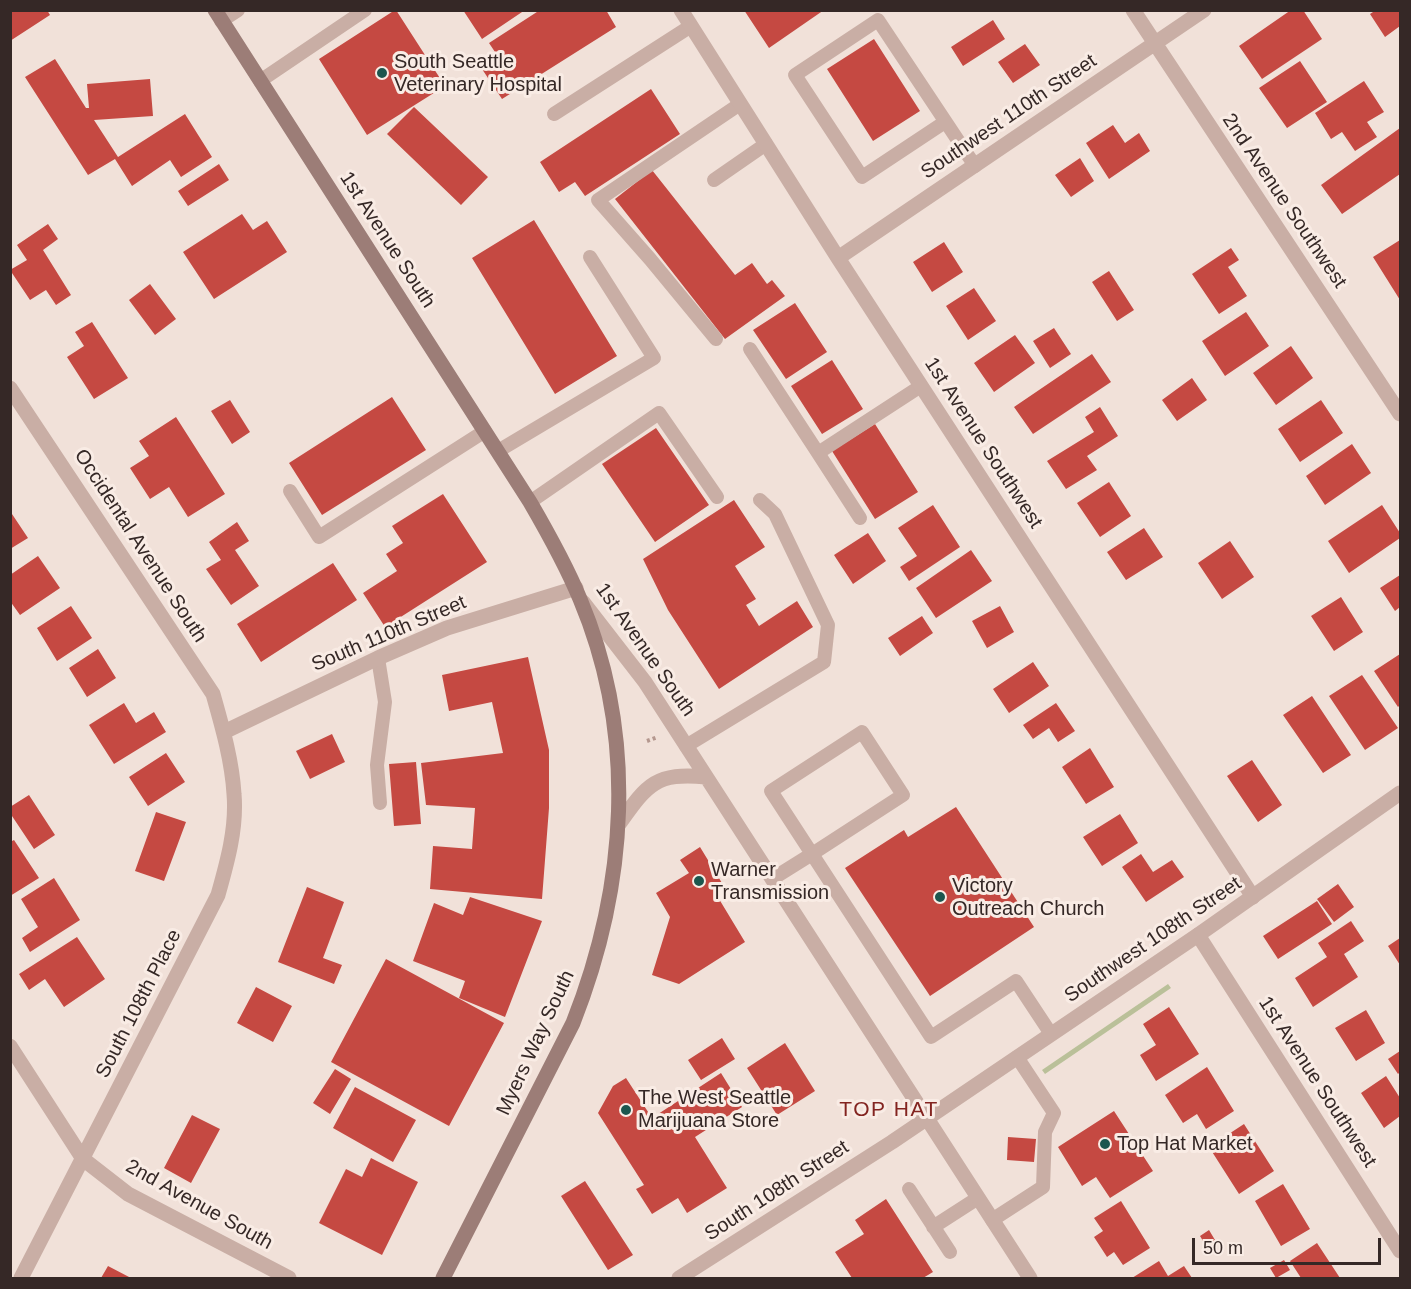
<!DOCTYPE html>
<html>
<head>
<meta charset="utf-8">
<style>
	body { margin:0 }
	#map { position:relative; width:1411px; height:1289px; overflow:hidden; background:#f1e1d9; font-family:Helvetica,sans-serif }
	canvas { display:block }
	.frame { position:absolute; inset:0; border:12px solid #352826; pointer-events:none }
	.scale { position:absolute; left:1192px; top:1238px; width:189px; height:27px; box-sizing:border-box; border:3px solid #352826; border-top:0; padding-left:8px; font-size:18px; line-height:21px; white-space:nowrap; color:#352826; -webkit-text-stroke:4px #f9ece5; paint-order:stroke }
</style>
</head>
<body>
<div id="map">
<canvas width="1411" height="1289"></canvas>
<div class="frame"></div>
<div class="scale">50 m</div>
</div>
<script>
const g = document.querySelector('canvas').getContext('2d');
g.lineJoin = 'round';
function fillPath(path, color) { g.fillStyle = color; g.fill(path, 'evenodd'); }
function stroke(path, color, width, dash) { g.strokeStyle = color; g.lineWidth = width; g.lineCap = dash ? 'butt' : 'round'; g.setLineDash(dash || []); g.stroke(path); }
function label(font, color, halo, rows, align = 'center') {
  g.font = font + ' Helvetica,sans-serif'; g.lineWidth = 6; g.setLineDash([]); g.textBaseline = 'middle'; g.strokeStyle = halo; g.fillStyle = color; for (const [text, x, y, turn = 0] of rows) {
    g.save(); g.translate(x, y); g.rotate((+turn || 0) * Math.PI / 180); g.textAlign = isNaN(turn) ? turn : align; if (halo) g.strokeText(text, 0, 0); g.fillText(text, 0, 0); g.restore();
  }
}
fillPath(new Path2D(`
	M1168,984L1171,988L1045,1074L1042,1070Z`), '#bac099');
fillPath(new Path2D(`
	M10,10H47L50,15L10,41Z
	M395,10H396L445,86L367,135L319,59Z
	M463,10H525L482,39Z
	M540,10H606L616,27L502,99L482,69L499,58L489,43Z
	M744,10H824L769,48Z
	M1291,10H1303L1322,39L1262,79L1239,46Z
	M1376,10H1400V26L1385,37L1370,14Z
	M993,20L1005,39L963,66L951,47Z
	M874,39L920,111L873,141L827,69Z
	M1025,44L1040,65L1013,83L998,62Z
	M55,59L86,108H89L87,84L150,79L153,116L94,120L118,157L185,114L212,157L181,177L170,160L132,186L115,159L88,175L25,77Z
	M1300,61L1327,102L1287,128L1259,88Z
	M1364,81L1384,112L1367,122L1377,137L1355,151L1342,132L1331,139L1315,113Z
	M651,89L680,134L585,196L575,182L559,192L540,162Z
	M414,107L488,177L461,205L387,134Z
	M1113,125L1125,143L1139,133L1150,151L1109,179L1086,143Z
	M1400,128V174L1342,214L1321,185Z
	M1080,158L1094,181L1071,197L1055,175Z
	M219,164L229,180L188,206L178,191Z
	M652,170L735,275L752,263L767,284L772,280L785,296L725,339L615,199Z
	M242,214L253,230L267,221L287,252L214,299L183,252Z
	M534,220L617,356L555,394L472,258Z
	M48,224L58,239L43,250L71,295L56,305L46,290L30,300L10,270L27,260L17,245Z
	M1400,240V300L1373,257Z
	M944,242L963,272L932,292L913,262Z
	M1231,248L1239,260L1228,267L1247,296L1219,314L1192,274Z
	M1109,271L1134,310L1117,321L1092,282Z
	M150,284L176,319L155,335L129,300Z
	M974,288L996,321L968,340L946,306Z
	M795,303L827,352L786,379L753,330Z
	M1246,312L1269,346L1225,376L1202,341Z
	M92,322L128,378L94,399L67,357L84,346L75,332Z
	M1054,328L1071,354L1050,368L1033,341Z
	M1015,335L1035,363L994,392L974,363Z
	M1291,346L1313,378L1276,405L1253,373Z
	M1092,354L1111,382L1033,434L1014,407Z
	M832,360L863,409L822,434L791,386Z
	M1192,378L1207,400L1177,421L1162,400Z
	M392,397L426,450L322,515L289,463Z
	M230,400L250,432L232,444L211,411Z
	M1321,400L1343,433L1300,462L1278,429Z
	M1100,407L1118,436L1087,456L1097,470L1066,489L1047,461L1094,432L1085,417Z
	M176,417L225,494L188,517L169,487L150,499L130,468L149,456L139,441Z
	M875,424L918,492L875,519L832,451Z
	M656,428L709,505L655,542L602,464Z
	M1352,444L1371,473L1325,505L1306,476Z
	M1109,482L1131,516L1100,537L1077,503Z
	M443,494L487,562L385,627L363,593L397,571L386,554L403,543L392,526Z
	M734,500L765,547L735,566L756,599L746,605L759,626L797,601L813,627L719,689L668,610L643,559Z
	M933,505L960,547L909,581L900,567L917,556L898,528Z
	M1382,505L1400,533V538L1349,573L1328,541Z
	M10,511L28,538L10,549Z
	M237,522L249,541L235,550L259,586L231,605L206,569L221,560L209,542Z
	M1144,528L1163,557L1126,580L1107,552Z
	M868,533L886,561L853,584L834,555Z
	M1230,541L1254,577L1222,599L1198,563Z
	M971,550L992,581L936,618L916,588Z
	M38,556L60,588L20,615L10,601V575Z
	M333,563L357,600L261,662L237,624Z
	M1400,575V607L1395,611L1380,588Z
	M1341,597L1363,632L1334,651L1311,616Z
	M71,606L92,638L57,661L37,628Z
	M1000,606L1014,632L987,648L972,621Z
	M922,616L933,633L900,656L888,638Z
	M98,649L116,678L87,697L69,668Z
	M1400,654V705L1398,707L1374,671Z
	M528,657L549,750V808L542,899L430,889L433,846L472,849L475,808L426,805L421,763L503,753L492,702L449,711L442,675Z
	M1033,662L1049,686L1009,713L993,689Z
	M1362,675L1398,728L1365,750L1329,696Z
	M1312,696L1351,755L1323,773L1283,715Z
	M124,703L136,723L154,712L166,732L114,764L89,725Z
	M1056,703L1075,731L1058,742L1049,728L1033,739L1023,725Z
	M332,734L345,762L310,779L296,751Z
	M1090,748L1114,787L1086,804L1062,767Z
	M166,753L185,782L148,806L129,777Z
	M1252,760L1282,805L1258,822L1227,776Z
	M416,762L421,824L394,826L389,764Z
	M29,795L55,835L34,849L10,813V807Z
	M956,807L1034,927L930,996L845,868L904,830L908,837Z
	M156,812L186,822L164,881L135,871Z
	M1120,814L1138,843L1102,866L1083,837Z
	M14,840L39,878L10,896V842Z
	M700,847L725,888L716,894L745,942L679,984L652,975L670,917L656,893L689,873L680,860Z
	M1141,854L1153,872L1172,860L1184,877L1146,902L1122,867Z
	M54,878L80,920L30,952L22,938L38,927L21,899Z
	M1338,884L1354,907L1334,922L1317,899Z
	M307,887L344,902L323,958L342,965L334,984L278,962Z
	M470,897L542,921L505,1017L459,998L465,981L413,961L434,903L463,915Z
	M1317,901L1332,924L1278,959L1263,936Z
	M1351,921L1364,941L1344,954L1358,977L1313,1007L1295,978L1327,957L1318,943Z
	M77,937L105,979L64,1007L45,979L29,990L19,974Z
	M1400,938V965L1388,946Z
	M386,959L504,1023L449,1126L331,1062Z
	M256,987L292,1006L273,1042L237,1023Z
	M1169,1007L1199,1054L1156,1081L1140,1055L1156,1045L1143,1024Z
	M1366,1010L1385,1043L1356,1061L1335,1028Z
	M722,1038L735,1059L701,1080L688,1060Z
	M785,1043L815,1091L777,1115L747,1068Z
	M1400,1051V1072L1398,1074L1388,1059Z
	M1207,1067L1234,1111L1206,1129L1197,1114L1183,1123L1165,1095Z
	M335,1069L351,1079L330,1114L313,1103Z
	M721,1073L742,1107L695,1137L727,1188L687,1213L678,1198L652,1214L636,1189L644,1185L598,1113L613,1086L626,1078L652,1118Z
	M1386,1076L1400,1098V1116L1384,1128L1361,1093Z
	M355,1087L416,1120L393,1162L333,1128Z
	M1114,1111L1153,1171L1110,1198L1096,1177L1082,1186L1058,1147Z
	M192,1115L220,1129L191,1183L164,1168Z
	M1244,1124L1274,1171L1239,1194L1209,1147Z
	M1008,1137L1036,1139L1034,1162L1007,1160Z
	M371,1158L418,1182L382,1255L319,1223L346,1169L362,1177Z
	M585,1181L633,1255L608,1270L561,1196Z
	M1283,1184L1310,1229L1281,1246L1255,1201Z
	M886,1199L933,1272L923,1278H852L835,1252L864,1234L855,1220Z
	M1121,1201L1150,1248L1123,1265L1114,1252L1107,1257L1094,1237L1103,1231L1094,1218Z
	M1209,1230L1215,1240L1206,1246L1200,1236Z
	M1317,1243L1340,1278H1301L1290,1261Z
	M1284,1260L1290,1270L1276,1278L1270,1268Z
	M1159,1261L1168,1276L1184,1266L1192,1278H1132Z
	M108,1266L131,1278H101Z`), '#c54942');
stroke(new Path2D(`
	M647,741L658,737`), '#b5988f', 4, [3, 3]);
stroke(new Path2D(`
	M221,21L238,10
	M260,81L365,10
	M554,114L691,26
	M945,122L862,177L795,75L878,20L975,166
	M714,180L766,144
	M716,339L650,259L598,200L740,104
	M750,349L818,453
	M498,451L654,358L590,257
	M290,491L319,537L485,431
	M530,502L659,413L717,497
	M860,518L818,453L921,386
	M378,658L385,702L377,765L380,803
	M862,732L903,795L812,854L771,791Z
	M686,746L824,662L828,625L775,514L760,500
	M772,879L812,854L931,1037L1016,981L1051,1034
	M909,1189L950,1252
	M992,1220L1043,1187L1045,1132L1054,1113L1017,1057
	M933,1227L978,1198`), '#c9aea5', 14);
stroke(new Path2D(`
	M681,10L838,258L1253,897
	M1133,10L1400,414
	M838,258L1204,10
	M10,388L213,694C222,726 232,760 234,794C237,828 227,863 218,895L21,1278
	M224,732L378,658L447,628L576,588
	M1198,935L1400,1251
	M10,1046L83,1159L128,1194L289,1278`), '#c9aea5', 15);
stroke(new Path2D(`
	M583,602L645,682L1030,1278
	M619,824C647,785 655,772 706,777
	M679,1278L892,1142L1198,935L1400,793`), '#c9aea5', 15);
stroke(new Path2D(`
	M215,10L530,502C548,533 566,565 580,599C638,737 627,886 573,1023L443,1278`), '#9c7d77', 15);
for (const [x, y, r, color] of [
	[382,73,6,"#1c564e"],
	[699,881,6,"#1c564e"],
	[940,897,6,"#1c564e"],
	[626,1110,6,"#1c564e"],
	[1105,1144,6,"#1c564e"]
]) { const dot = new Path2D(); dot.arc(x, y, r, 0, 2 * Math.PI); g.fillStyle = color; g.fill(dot); stroke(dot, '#f9ece5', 2); }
label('20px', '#352826', '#f9ece5', [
	["South Seattle",394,62],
	["Veterinary Hospital",394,85],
	["Warner",711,870],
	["Transmission",711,893],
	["Victory",952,886],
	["Outreach Church",952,909],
	["The West Seattle",638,1098],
	["Marijuana Store",638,1121],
	["Top Hat Market",1117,1144]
], 'left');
label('20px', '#352826', '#f9ece5', [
	["Southwest 110th Street",1009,117,-34],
	["2nd Avenue Southwest",1284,201,56],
	["1st Avenue South",387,240,57],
	["1st Avenue Southwest",983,443,57],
	["Occidental Avenue South",140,546,57],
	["South 110th Street",389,634,-23],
	["1st Avenue South",645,650,55],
	["Southwest 108th Street",1153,940,-34],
	["South 108th Place",139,1004,-63],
	["Myers Way South",536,1043,-65],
	["1st Avenue Southwest",1317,1082,57],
	["South 108th Street",777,1191,-33],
	["2nd Avenue South",199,1205,29]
]);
g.letterSpacing = '1.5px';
label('21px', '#832420', '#f9ece5', [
	["TOP HAT",889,1110]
]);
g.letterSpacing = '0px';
</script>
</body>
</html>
